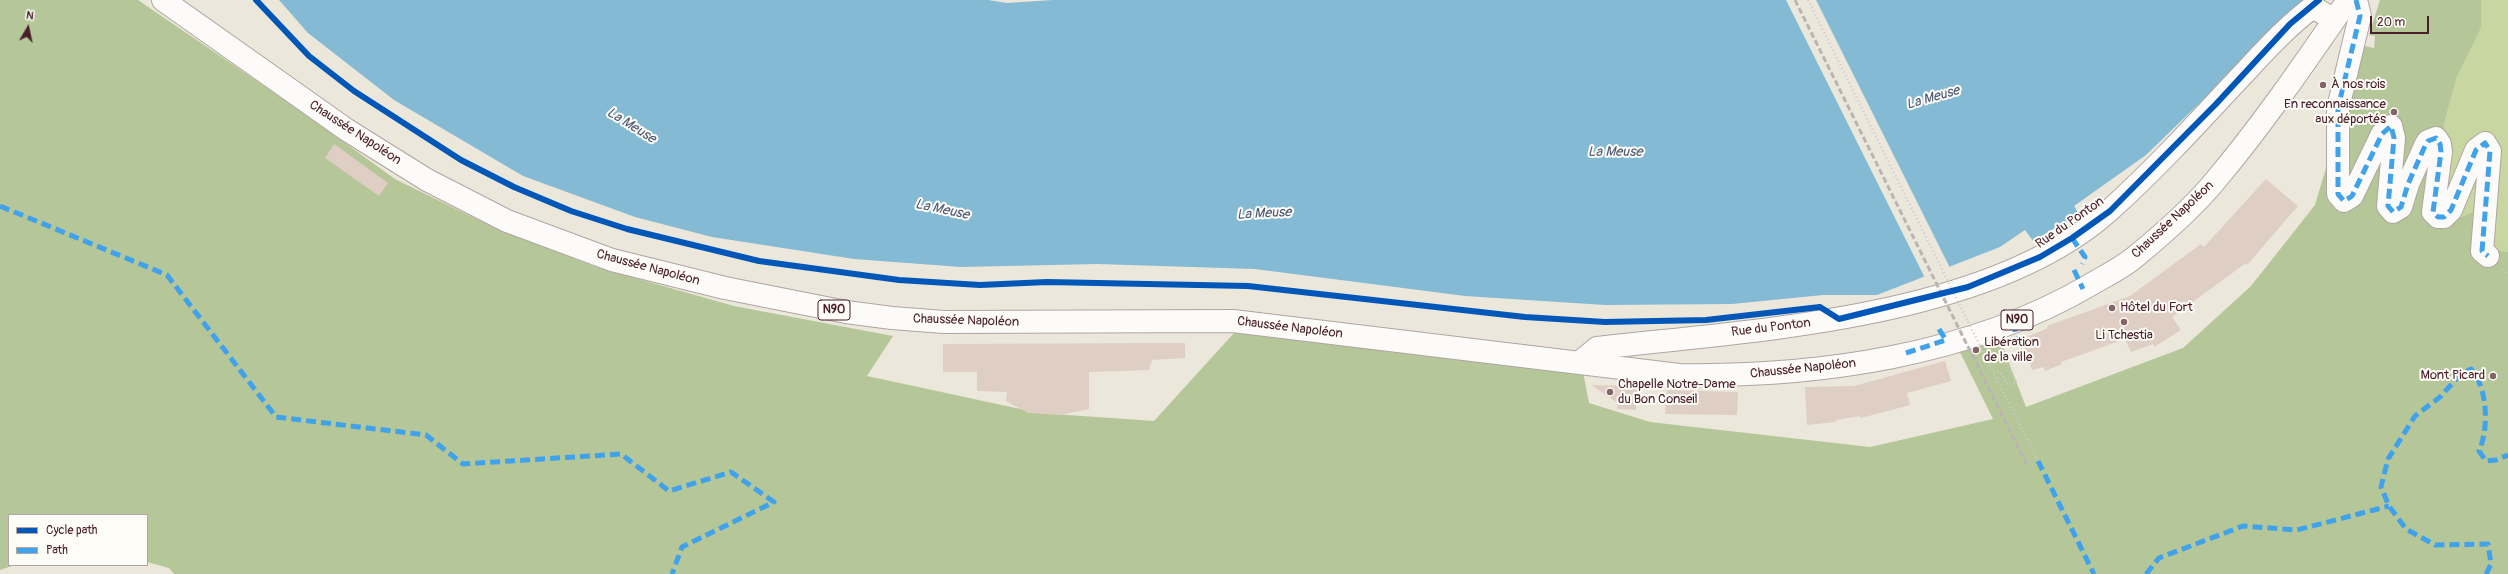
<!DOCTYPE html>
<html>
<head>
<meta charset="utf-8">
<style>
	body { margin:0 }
	#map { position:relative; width:2508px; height:574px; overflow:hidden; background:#ece7db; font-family:Pangolin,sans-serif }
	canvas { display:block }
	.legend { position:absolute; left:8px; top:514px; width:140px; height:52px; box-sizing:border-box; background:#fdfcf7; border:1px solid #b5a4a5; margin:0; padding:5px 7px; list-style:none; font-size:12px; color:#4a1f2b }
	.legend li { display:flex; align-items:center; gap:8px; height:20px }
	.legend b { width:20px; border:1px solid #b5a4a5 }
	.north { position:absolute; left:8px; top:8px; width:40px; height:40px; -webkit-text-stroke:3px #fdfcf7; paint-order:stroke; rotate:9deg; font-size:11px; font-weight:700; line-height:16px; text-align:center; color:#4a1f2b }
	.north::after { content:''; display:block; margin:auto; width:14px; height:18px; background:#4a1f2b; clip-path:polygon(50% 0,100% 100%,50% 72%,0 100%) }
	.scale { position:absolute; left:2370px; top:16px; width:59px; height:18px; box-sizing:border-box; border:2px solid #4a1f2b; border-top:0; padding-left:5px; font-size:12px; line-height:14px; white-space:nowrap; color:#4a1f2b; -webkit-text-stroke:3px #fdfcf7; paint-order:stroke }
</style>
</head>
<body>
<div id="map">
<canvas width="2508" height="574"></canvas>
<ul class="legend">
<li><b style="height:5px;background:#0057b8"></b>Cycle path</li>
<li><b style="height:5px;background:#40a2eb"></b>Path</li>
</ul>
<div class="north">N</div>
<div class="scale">20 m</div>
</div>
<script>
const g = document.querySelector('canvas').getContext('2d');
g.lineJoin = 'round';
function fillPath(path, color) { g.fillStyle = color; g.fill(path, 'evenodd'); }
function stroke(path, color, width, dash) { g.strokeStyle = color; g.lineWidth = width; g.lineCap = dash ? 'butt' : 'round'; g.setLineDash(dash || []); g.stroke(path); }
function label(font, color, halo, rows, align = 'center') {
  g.font = font + ' Pangolin,sans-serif'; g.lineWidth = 4; g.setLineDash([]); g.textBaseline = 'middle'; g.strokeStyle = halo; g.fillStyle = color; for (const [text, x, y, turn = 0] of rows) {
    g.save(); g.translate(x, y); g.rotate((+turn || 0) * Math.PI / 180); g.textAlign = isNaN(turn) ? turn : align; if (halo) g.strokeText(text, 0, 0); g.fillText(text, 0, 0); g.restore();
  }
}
fillPath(new Path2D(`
	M2481,0H2508V252L2486,250L2475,211L2449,222L2431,220L2445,120L2457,77L2481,28Z`), '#c8d6a1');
fillPath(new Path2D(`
	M0,0H138L298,109L395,179L501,231L596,267L734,306L893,336L867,376L1039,413L1154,421L1234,333L1583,372L1589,403L1650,422L1870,447L1993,419L1957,346L2001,342L2026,407L2183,348L2251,286L2315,205L2353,77L2365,46L2374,48L2375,36L2369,35L2380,0H2481V28L2457,77L2445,120L2431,220L2449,222L2475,211L2486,249L2508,252V574H174L169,568L147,562V515H9V565H15L0,570Z`), '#b5c799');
fillPath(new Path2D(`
	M279,0H988L1007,3L1053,0H2306L2146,155L2074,206L2079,214L2033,241L2025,230L2000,247L1877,295H1823L1732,304L1605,305L1465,296L1255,269L1097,264L961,267L854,259L712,237L635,217L523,176L394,100L308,33Z`), '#84bad4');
fillPath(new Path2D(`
	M1786,0H1816L1951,270L1926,280Z`), '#ece7db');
fillPath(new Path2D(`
	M334,144L388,183L379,196L325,158Z
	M2266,179L2298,206L2247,265L2246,263L2172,317L2181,330L2154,347L2153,344L2131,352L2125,339L2061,362L2062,364L2045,371L2044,367L2032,370L2022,339L2048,328L2047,326L2130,296L2201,244L2204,247Z
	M1185,343V358L1152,360L1149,370L1089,372V409L1059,415L1028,413L1006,401L1007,392L977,391V372H943V344Z
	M1945,361L1951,381L1907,393L1910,405L1861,418L1860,416L1836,420V422L1807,425L1805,387L1854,386Z
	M1591,385L1637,386L1636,410L1617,409L1618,403Z
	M1667,390L1738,392L1737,415L1665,414Z`), '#dfcec3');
const minor = new Path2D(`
	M2356,0L2360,16L2338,108V194L2344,201L2352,196L2382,134L2391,126L2394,138L2388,206L2393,212L2401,207L2408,184L2425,146L2428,141L2436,138L2440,144L2441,152L2433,212L2438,217H2444L2451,210L2476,150L2485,143L2490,151L2482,251L2488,256
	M1580,362L1597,348C1753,330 1991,319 2111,209C2152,172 2192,129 2230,88C2257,60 2282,30 2313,7L2334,20`);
const major = new Path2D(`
	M163,0L347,130L427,180L507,221L612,260L725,288L846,312L892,318L944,322L1233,321L1679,375C1817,377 1969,356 2090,285C2105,276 2122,268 2135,257C2163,234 2192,209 2215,181C2263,124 2306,61 2348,0`);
stroke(minor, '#aea6a0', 24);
stroke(major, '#aea6a0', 24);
stroke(new Path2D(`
	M2502,269L2508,275
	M1999,349L2017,382L2008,385L2000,372H1993L2038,461`), '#cfcbc9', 2.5, [1, 3]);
stroke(minor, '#fcfbfa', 22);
stroke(major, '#fcfbfa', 22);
stroke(new Path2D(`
	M1795,0L2027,465`), '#bab4b4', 3, [6, 3]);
stroke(new Path2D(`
	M1808,0L1993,372`), '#cfcbc9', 2.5, [1, 3]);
stroke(new Path2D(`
	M2356,0L2360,16L2338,108V194L2344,201L2352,196L2382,134L2391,126L2394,138L2388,206L2393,212L2401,207L2408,184L2425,146L2428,141L2436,138L2440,144L2441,152L2433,212L2438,217H2444L2451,210L2476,150L2485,143L2490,151L2482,251L2488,256
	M0,206L167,275L276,417L426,435L463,464L621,454L669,491L731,472L774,502L682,547L672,574
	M2072,238L2085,257L2082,264
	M2074,270L2083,289
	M2013,322L2017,339
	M1906,353L1946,340L1937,326
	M2038,461L2094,574
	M2146,574L2159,558L2243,526L2297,530L2389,506
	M2486,574L2491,564L2488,544L2435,545L2406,529L2389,506L2381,487L2388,459L2415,416L2440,397L2461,374L2471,369C2488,388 2489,429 2479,451L2486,461L2496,460L2508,455`), '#40a2eb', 5, [10, 5]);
stroke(new Path2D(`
	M256,0L309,56L354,91L461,160L514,187L571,211L627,229L759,261L899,280L980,285L1047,282L1248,286L1525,317L1605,322L1706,320L1820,307L1839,319L1968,287L2040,257L2072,238L2110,211L2216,104L2290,24L2319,0`), '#0057b8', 6);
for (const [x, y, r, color] of [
	[2323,85,4,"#836569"],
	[2394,112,4,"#836569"],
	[2112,308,4,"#836569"],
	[2124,322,4,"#836569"],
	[1976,350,4,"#836569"],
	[2493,376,4,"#836569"],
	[1610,392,4,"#836569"]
]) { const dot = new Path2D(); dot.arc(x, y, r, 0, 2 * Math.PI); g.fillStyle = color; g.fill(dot); stroke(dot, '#fdfcf7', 1.5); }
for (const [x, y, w] of [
	[834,310,32],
	[2017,320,32]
]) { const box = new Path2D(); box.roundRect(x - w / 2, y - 10, w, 20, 3); g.fillStyle = '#fdfcf7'; g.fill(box); stroke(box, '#4a1f2b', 1); }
label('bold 12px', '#4a1f2b', null, [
	["N90",834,310],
	["N90",2017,320]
]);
label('13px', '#4a1f2b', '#fdfcf7', [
	["À nos rois",2331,85],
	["En reconnaissance",2386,105,"right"],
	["aux déportés",2386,120,"right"],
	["Hôtel du Fort",2120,308],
	["Li Tchestia",2124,336,"center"],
	["Libération",1984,343],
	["de la ville",1984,358],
	["Mont Picard",2485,376,"right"],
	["Chapelle Notre-Dame",1618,385],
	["du Bon Conseil",1618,400]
], 'left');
label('13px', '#4a1f2b', '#fdfcf7', [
	["Chaussée Napoléon",355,133,33],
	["Chaussée Napoléon",2173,220,-43],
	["Rue du Ponton",2070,223,-35],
	["Chaussée Napoléon",648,268,15],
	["Chaussée Napoléon",966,321,2],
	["Chaussée Napoléon",1290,328,7],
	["Rue du Ponton",1771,328,-7],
	["Chaussée Napoléon",1803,369,-6]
]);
label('italic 14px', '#505c76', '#fdfcf7', [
	["La Meuse",1933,98,-16],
	["La Meuse",631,126,32],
	["La Meuse",1615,152],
	["La Meuse",942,210,12],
	["La Meuse",1264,214,-3]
]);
</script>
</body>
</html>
